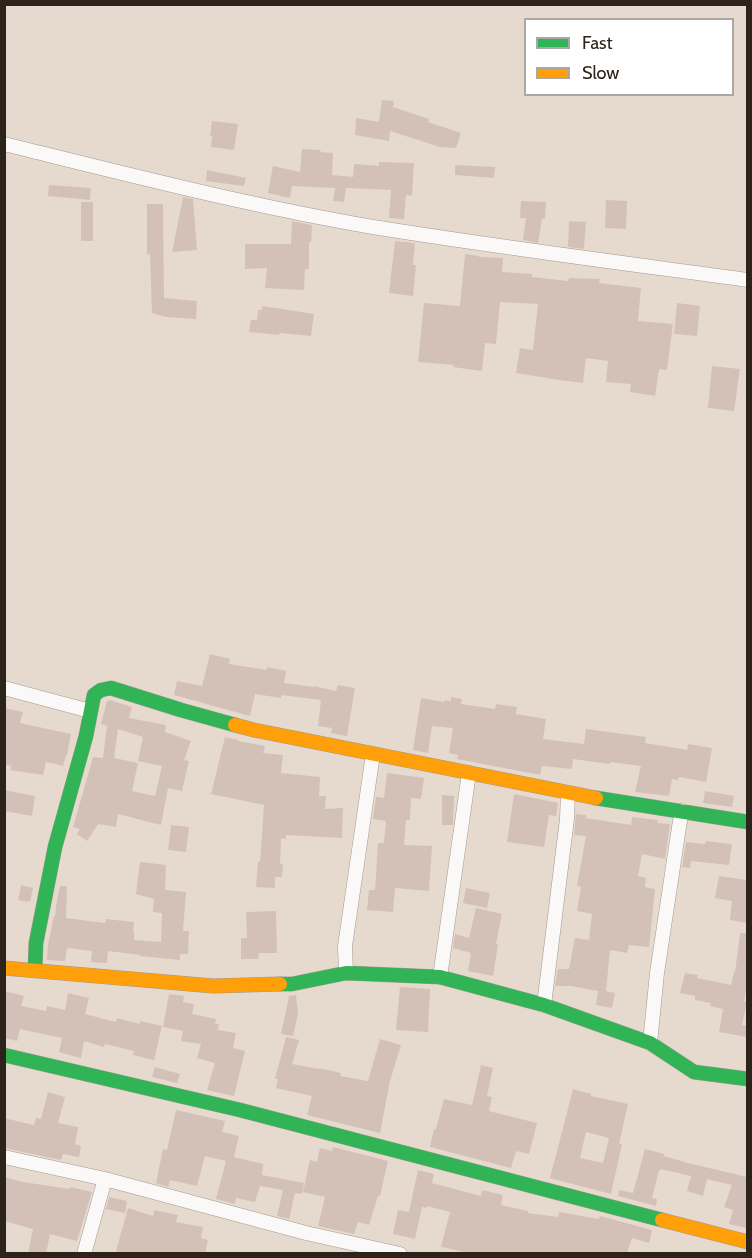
<!DOCTYPE html>
<html>
<head>
<meta charset="utf-8">
<style>
	body { margin:0 }
	#map { position:relative; width:752px; height:1258px; overflow:hidden; background:#e6dace; font-family:Cabin,sans-serif }
	canvas { display:block }
	.frame { position:absolute; inset:0; border:6px solid #2c241b; pointer-events:none }
	.legend { position:absolute; left:524px; top:18px; width:210px; height:78px; box-sizing:border-box; background:#fff; border:2px solid #aba7a4; margin:0; padding:8px 10px; list-style:none; font-size:18px; color:#2c241b }
	.legend li { display:flex; align-items:center; gap:12px; height:30px }
	.legend b { width:30px; border:2px solid #aba7a4 }
</style>
</head>
<body>
<div id="map">
<canvas width="752" height="1258"></canvas>
<div class="frame"></div>
<ul class="legend">
<li><b style="height:8px;background:#30b455"></b>Fast</li>
<li><b style="height:8px;background:#ff9f0a"></b>Slow</li>
</ul>
</div>
<script>
const g = document.querySelector('canvas').getContext('2d');
g.lineJoin = 'round';
function fillPath(path, color) { g.fillStyle = color; g.fill(path, 'evenodd'); }
function stroke(path, color, width, dash) { g.strokeStyle = color; g.lineWidth = width; g.lineCap = dash ? 'butt' : 'round'; g.setLineDash(dash || []); g.stroke(path); }
fillPath(new Path2D(`
	M382,100L394,101L393,107L429,119L428,122L461,133L456,148L440,147L390,131L389,141L355,135L356,118L379,122Z
	M212,121L238,124L234,150L211,147L212,136H210Z
	M302,149L321,150L320,152L333,153L332,175L353,177L354,164L379,166V162L414,163L412,196L406,195L404,219L389,218L391,190L346,188L344,202L333,201L335,188L292,186L290,198L268,193L273,166L300,172Z
	M455,165L495,167L494,178L455,175Z
	M207,170L246,178L244,186L206,181Z
	M49,185L91,188L90,200L48,196Z
	M183,197L193,199L197,250L172,252Z
	M606,200L627,201L626,229L605,228Z
	M521,201L546,202L545,219H542L538,243L523,240L526,218H520Z
	M81,202H93V241H81Z
	M147,204H163L164,298L197,301L196,319L166,317L152,313L150,254H147Z
	M292,221L312,225L311,242H309V269H305L304,290L265,288L267,268L245,269V244H291Z
	M569,221L586,222L584,249L568,247Z
	M395,241L415,243L413,265H416L413,296L389,293Z
	M465,254L479,256V257L503,258L502,272L532,274V277L568,281L569,278L600,279L599,283L641,288L638,321L673,324L667,370L659,369L655,396L630,392L631,384L606,382L608,361L586,358L583,383L559,380L516,373L520,348L533,350L538,304L500,302L496,344L485,343L482,371L453,367L454,365L418,362L424,303L460,306Z
	M677,303L700,306L697,336L674,334Z
	M262,306L314,314L311,336L280,333L279,335L249,332L251,320H257L258,310H262Z
	M712,366L740,369L734,411L708,408Z
	M210,654L230,659L229,664L267,670V667L286,671L284,683L314,687V686L336,691L338,685L355,688L347,736L331,733L332,728L318,726L321,700L281,695V698L255,694L250,716L174,695L177,681L202,686Z
	M451,697L462,699L461,704L495,709L496,704L517,707L516,714L546,719L543,739L584,744L586,729L646,737L645,743L687,750L688,744L712,748L706,782L679,777L678,780L672,779L669,796L635,792L641,766L610,762V764L573,759L572,769L542,766L540,775L457,759L458,755L449,753L453,728L432,726L428,753L413,750L421,698L444,702L445,700L451,701Z
	M110,700L132,707L129,718L166,725L165,732L191,741L184,760L189,761L182,791L168,788L161,825L118,814L116,827L98,824L87,841L77,834L80,829L73,827L93,757L103,758L107,726L101,724L107,701ZM118,729L143,737L138,761L162,766L155,796L132,791L138,763L114,758Z
	M4,708L23,712L20,723L71,734L67,755H66L63,766L46,762L43,775L10,770L11,766L4,764Z
	M225,737L238,740V741L265,746L263,753L283,755L281,773L320,777L319,796H326L325,809L343,808L342,838L286,835V839L281,838L280,864H283L282,877H275V888L256,887L258,862H260L261,851L264,805L211,794Z
	M387,773L424,778L421,799L411,798L410,820H406L404,845L432,846L429,891L395,888L393,912L367,910L369,890H375L378,843H384L386,821L373,819L376,797L384,798Z
	M4,790L35,796L32,816L4,811Z
	M705,791L734,796L732,807L703,803Z
	M514,794L558,803L556,816L549,815L544,847L507,842Z
	M442,795L454,796L453,825H442Z
	M576,814L586,815V818L631,825L632,817L658,820L657,823L670,824L665,859L642,854L638,876L646,878L645,887L655,889L649,947L629,945L627,953L610,950L606,991L615,993L612,1008L596,1005L598,991L571,986H555L558,969H569L575,938L589,940L592,914L577,911L581,887L577,886L586,836L574,835Z
	M171,825L189,827L186,852L168,850Z
	M706,841L732,844L729,865L691,861L690,868L682,867L686,842L705,844Z
	M140,862L166,865L165,890L186,892L183,931H189L188,954H180V960L140,956V955L108,951L107,963L91,962L92,951L67,948L65,961L47,960L48,944L54,916H55L56,906L60,886H67L66,918L105,923L106,919L134,922L133,932H134V940L161,942L162,913L153,912L154,899L136,894Z
	M719,876L747,880V923L730,920L732,901L715,898Z
	M21,885L33,888L30,902L18,900Z
	M466,888L490,893L487,908L463,903Z
	M476,908L502,914L496,944H498L493,976L468,971L471,953L453,948L455,934L469,938Z
	M276,911L277,953H259L258,959H241V938H247L246,912Z
	M740,933H747V983L744,1001L747,1002L742,1025L747,1026V1037L719,1032L723,1009L710,1006L711,1003L695,1000V996L680,993L685,973L698,975L697,978L731,985L734,972H735Z
	M400,987L430,989L428,1032L396,1030Z
	M4,991L24,996L21,1006L46,1011L47,1006L65,1010L68,993L89,998L85,1014L116,1022L117,1018L140,1024V1021L162,1026L154,1060L133,1055L134,1051L105,1044L104,1047L84,1041L81,1058L73,1056L59,1052L62,1038L20,1029L17,1041L4,1038Z
	M169,994L184,996L183,1002L194,1004L192,1014L216,1019L215,1024H219L218,1030L236,1033L233,1048L245,1051L234,1096L207,1090L215,1063L197,1058L201,1044L181,1041L183,1031L163,1027Z
	M296,995L298,1014L293,1036L281,1034L289,996Z
	M286,1037L299,1040L292,1064L319,1069V1068L341,1073L340,1076L367,1081H368L380,1039L401,1045L390,1081L380,1133L307,1115L312,1096L276,1088L278,1079H275Z
	M481,1065L493,1068L487,1096L492,1097L489,1111L537,1123L529,1154L516,1151L511,1168L430,1147L434,1129H436L444,1099L472,1105Z
	M155,1067L180,1074L177,1083L152,1077Z
	M573,1089L591,1094V1096L628,1104L619,1144H622L611,1194L550,1178ZM586,1132L609,1138L603,1163L580,1158Z
	M48,1092L65,1097L58,1123L78,1127L75,1144L81,1146L79,1157L63,1154L61,1160L4,1148V1118L34,1125L36,1118L41,1119Z
	M176,1110L225,1121L222,1132L239,1136L234,1157L263,1164L262,1175L304,1183L302,1194L295,1193L289,1219L277,1216L283,1190L260,1186L255,1202L236,1198L235,1204L216,1199L226,1161L205,1156L197,1186L170,1180L168,1187L156,1183L163,1149L167,1150Z
	M333,1147L388,1161L380,1196H378L369,1225L358,1222L354,1234L318,1226L325,1197L303,1192L310,1160L317,1162L320,1148L332,1151Z
	M645,1149L664,1154V1156L688,1163L747,1177V1228L729,1224L733,1210L724,1207L732,1185L707,1179L703,1196L687,1191L691,1176L661,1169V1170H659L652,1198L657,1199L656,1206L618,1196L619,1190L633,1193Z
	M418,1170L434,1174L432,1183L481,1196L482,1190L503,1195L501,1205L528,1211V1213L558,1217L559,1212L599,1219L600,1216L652,1230L649,1243L632,1238L627,1254H473L441,1247L450,1212L427,1206V1208L422,1207L415,1239L393,1234L398,1210L409,1212Z
	M4,1177L23,1182L70,1189V1187L92,1192L77,1241L50,1234L46,1254H28L33,1229L4,1221Z
	M109,1197L127,1201L125,1213L106,1209Z
	M128,1208L153,1216L154,1210L178,1215L176,1222L203,1227L201,1238L208,1240L205,1254H125L116,1251Z`), '#d3c1b8');
const street = new Path2D(`
	M4,144C126,174 250,206 373,227C497,247 623,263 748,280
	M4,688L90,711
	M346,973L345,946L373,754
	M440,977L469,773
	M544,1005L567,819L568,793
	M650,1043L657,973L679,827L682,811
	M4,1157L105,1179L306,1233L400,1254
	M84,1254L105,1179`);
const fast = new Path2D(`
	M596,798L748,822
	M35,970L36,943L55,847L86,736L94,695L101,690L111,688L181,710L235,725
	M280,984H292L346,973L440,977L544,1005L650,1043L694,1072L748,1079
	M4,1055L240,1110L662,1220`);
const slow = new Path2D(`
	M235,725L254,730L596,798
	M4,968L213,986L280,984
	M662,1220L748,1242`);
stroke(street, '#a29990', 15);
stroke(fast, '#a29990', 15);
stroke(slow, '#a29990', 15);
stroke(street, '#fbf9f8', 14);
stroke(fast, '#30b455', 14);
stroke(slow, '#ff9f0a', 14);
</script>
</body>
</html>
